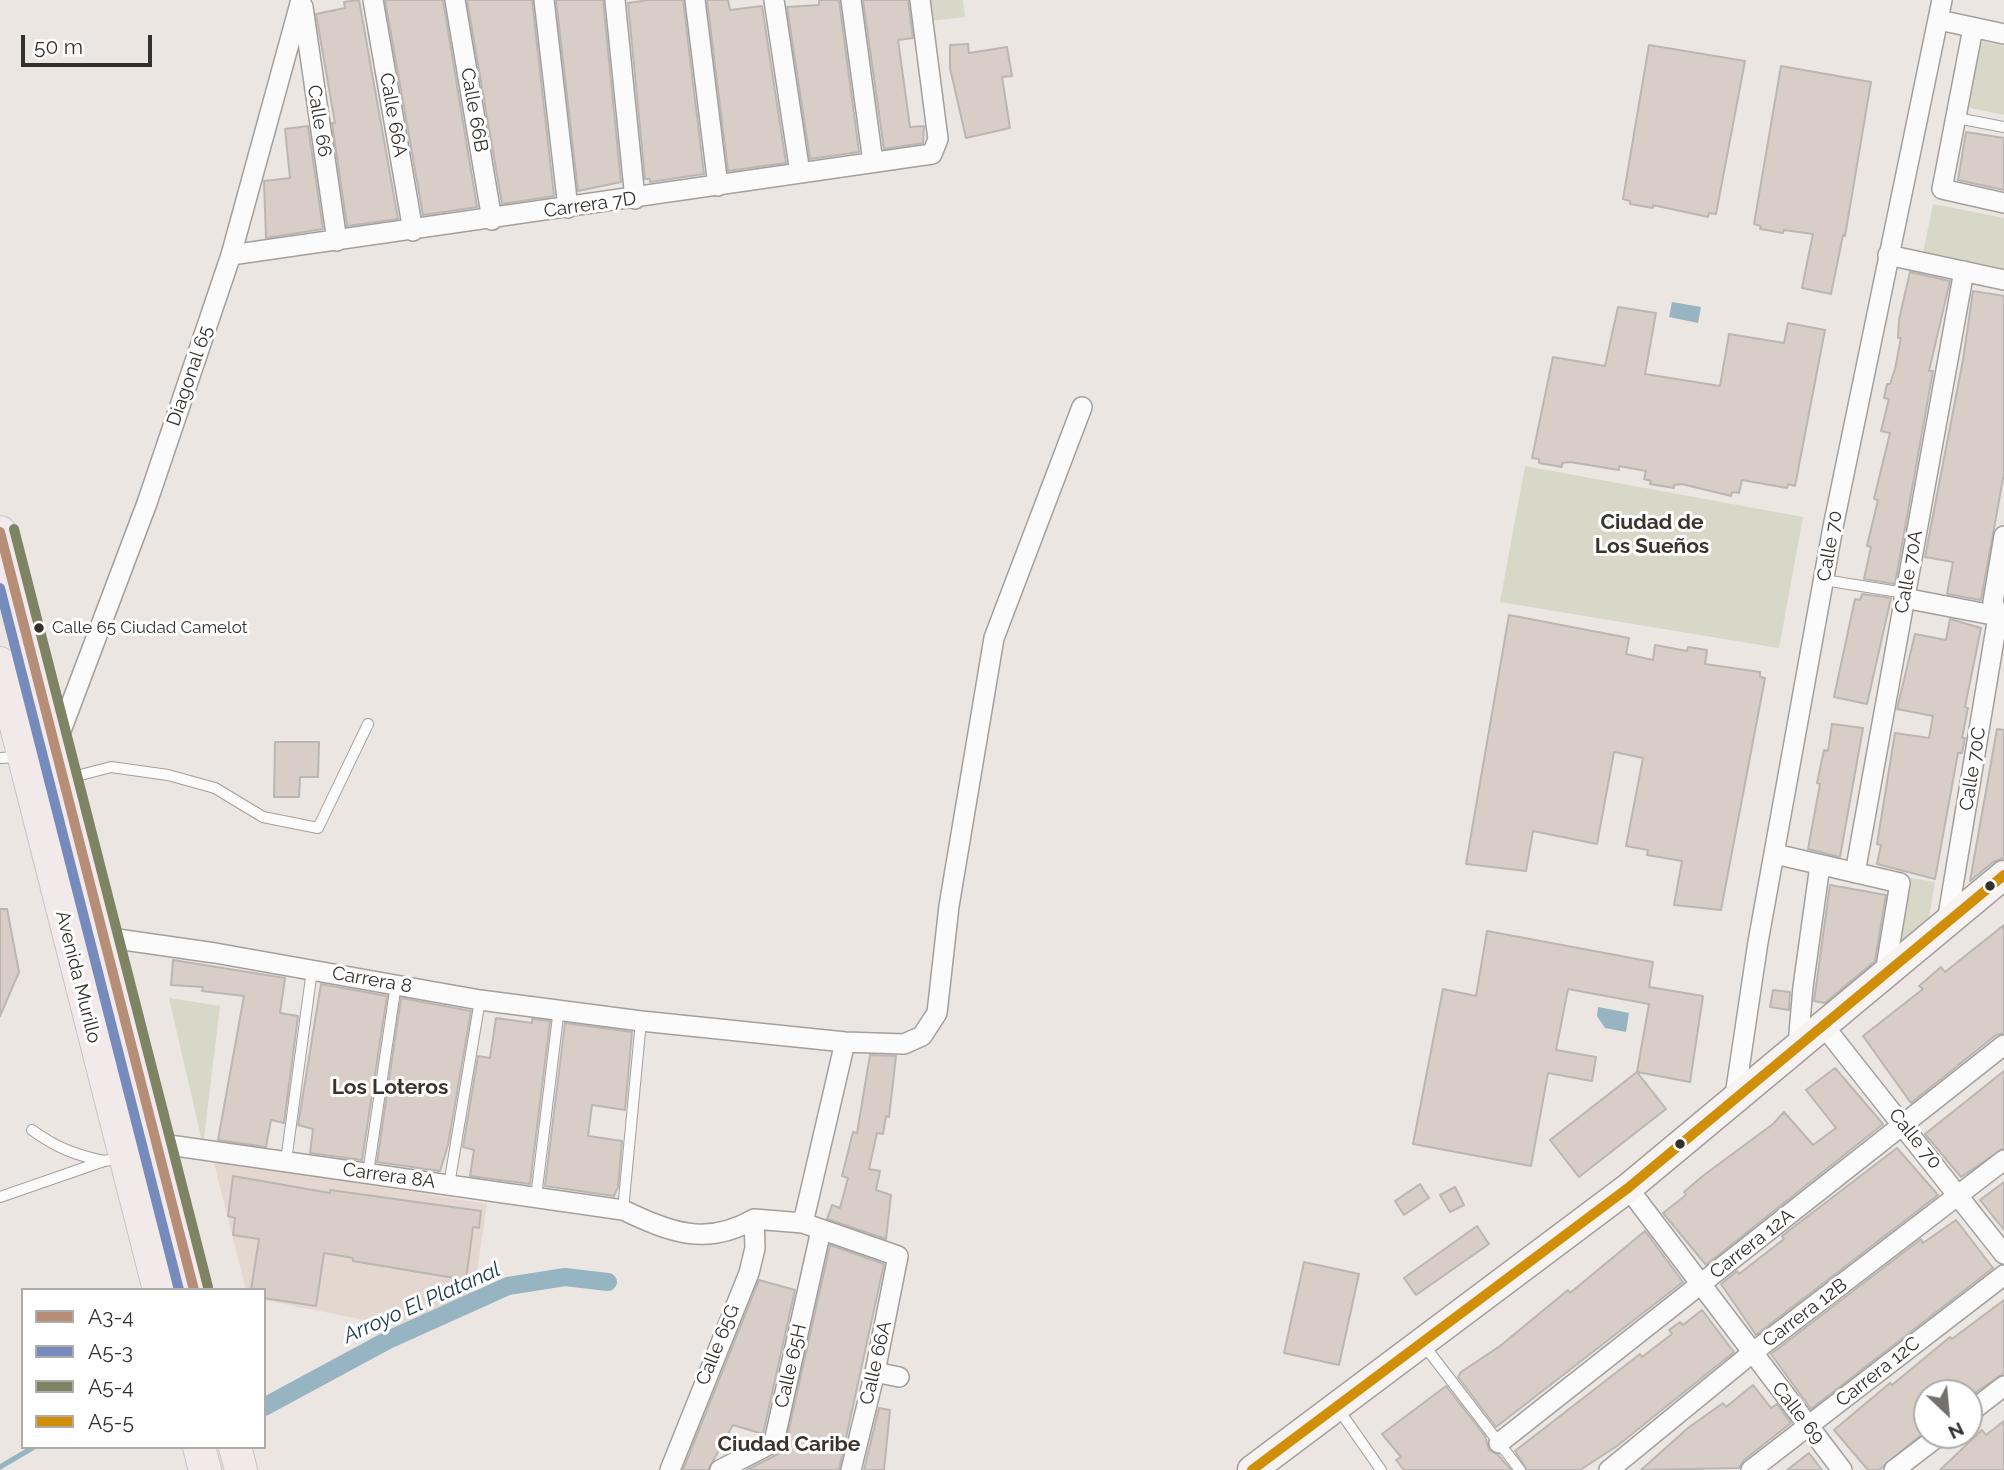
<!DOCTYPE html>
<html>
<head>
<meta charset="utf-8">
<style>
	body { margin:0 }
	#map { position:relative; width:2004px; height:1470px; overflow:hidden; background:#ece6e2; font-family:Raleway,sans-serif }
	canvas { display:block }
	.legend { position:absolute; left:21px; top:1288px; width:245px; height:161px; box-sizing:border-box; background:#fff; border:2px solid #aeacab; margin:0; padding:9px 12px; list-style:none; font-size:21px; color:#34302e }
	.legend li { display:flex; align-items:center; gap:14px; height:35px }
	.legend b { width:35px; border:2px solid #aeacab }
	.north { position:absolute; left:1913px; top:1379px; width:70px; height:70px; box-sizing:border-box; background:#fff; border:2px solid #aeacab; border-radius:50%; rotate:154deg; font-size:19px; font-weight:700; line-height:28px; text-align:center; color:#34302e }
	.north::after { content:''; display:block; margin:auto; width:24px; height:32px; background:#74706d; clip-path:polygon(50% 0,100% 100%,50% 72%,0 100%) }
	.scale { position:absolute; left:21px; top:35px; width:131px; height:32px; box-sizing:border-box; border:4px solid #34302e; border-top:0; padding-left:9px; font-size:21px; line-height:24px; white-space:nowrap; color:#34302e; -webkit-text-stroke:5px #fff; paint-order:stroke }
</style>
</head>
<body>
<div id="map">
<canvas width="2004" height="1470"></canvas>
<ul class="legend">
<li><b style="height:9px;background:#b68d77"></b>A3-4</li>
<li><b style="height:9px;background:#768bbc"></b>A5-3</li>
<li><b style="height:9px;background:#7d8363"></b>A5-4</li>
<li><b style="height:9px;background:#d08e09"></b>A5-5</li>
</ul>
<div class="north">N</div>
<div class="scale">50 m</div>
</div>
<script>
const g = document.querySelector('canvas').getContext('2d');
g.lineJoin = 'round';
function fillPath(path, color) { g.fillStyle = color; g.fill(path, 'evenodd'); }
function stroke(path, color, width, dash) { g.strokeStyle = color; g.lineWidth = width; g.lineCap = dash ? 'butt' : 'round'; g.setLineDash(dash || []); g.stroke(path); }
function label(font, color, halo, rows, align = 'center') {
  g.font = font + ' Raleway,sans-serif'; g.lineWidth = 6; g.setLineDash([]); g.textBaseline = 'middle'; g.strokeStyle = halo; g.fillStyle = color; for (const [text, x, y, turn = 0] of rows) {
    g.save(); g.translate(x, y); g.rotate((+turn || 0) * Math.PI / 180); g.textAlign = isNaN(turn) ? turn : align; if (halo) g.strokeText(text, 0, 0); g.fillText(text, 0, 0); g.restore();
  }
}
fillPath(new Path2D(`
	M213,1159L487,1204L474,1292L395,1326L264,1300V1290H246Z`), '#e3d7cf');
fillPath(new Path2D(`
	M926,0H963L965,17L929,21Z
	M1980,41L2004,46V115L1966,107Z
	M1933,204L2004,218V274L1922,258Z
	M1525,466L1803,517L1779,648L1500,602Z
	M1906,877L1935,882L1928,924L1894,951Z
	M169,998L220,1006L203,1146Z`), '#d7d8c8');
fillPath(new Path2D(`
	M1672,302L1701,307L1698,323L1669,317Z
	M1598,1007L1629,1013L1626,1032L1605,1028L1597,1016Z`), '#96b4c2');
stroke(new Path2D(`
	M0,1467L34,1447`), '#96b4c2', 5);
stroke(new Path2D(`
	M264,1407L388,1340L508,1286L565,1277L608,1282`), '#96b4c2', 18);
const building = new Path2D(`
	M359,0L398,219L347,226L332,123H335L316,14L345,8L344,2Z
	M385,0H443L477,207L423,215Z
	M467,0H532L554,196L502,204Z
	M556,0H603L621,182L578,191Z
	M649,0H683L704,174L650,182V179H645L628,3Z
	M707,0H728L730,10L762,6L786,163L728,171Z
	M819,0H839L859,152L810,159L787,7L819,5Z
	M863,0H908L913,38L898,40L910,127L924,126L923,143L884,149Z
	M968,44L969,53L1007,47L1012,76L1002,77L1010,128L966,138L950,68V45Z
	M1649,45L1745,61L1716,214L1709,213L1708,217L1653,205V208L1630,204V201L1623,199Z
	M1781,66L1871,82L1845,236L1843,235L1831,294L1802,288L1813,234L1784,230L1783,233L1760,229L1761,226L1754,224Z
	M308,126L323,229L266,238L264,181L290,178L285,129Z
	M1966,132L2004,138V190L1958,180Z
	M1910,272L1950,281L1929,371H1933L1895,584L1864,579L1871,547L1867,546L1878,500L1874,499L1890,433L1881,431L1889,399L1884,398L1887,384H1890L1895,369L1901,338H1898L1899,320Z
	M1973,291L2004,296V473L1981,600L1947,594L1953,562L1925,557L1963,360Z
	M1618,307L1656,313L1645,374L1720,386L1729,334L1784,343L1788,323L1825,330L1795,486L1788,484L1787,488L1742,480L1739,493L1732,492L1731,496L1682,484L1674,485V488L1650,484L1651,481L1644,479L1646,471L1619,466V470L1570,462L1562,463V467L1539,463V459L1532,458L1553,357L1605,366Z
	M1862,594L1891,598L1867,704L1834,697L1855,599L1860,600Z
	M1509,615L1629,638L1626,654L1653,660L1655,645L1687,651L1688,647L1707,650L1705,664L1760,672V677L1765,678L1721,910L1674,905L1682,861L1647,855L1648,850L1626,846L1643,758L1614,752L1597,844L1533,831L1526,871L1466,864Z
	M1950,619L1981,628L1965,707L1968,708L1962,738H1965L1962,753H1958L1935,879L1877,864L1881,845L1877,844L1895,733L1929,738L1933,716L1897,709L1915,634L1946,640Z
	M1832,724L1863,728L1840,857L1808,849L1820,784L1817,783L1824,750L1828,751Z
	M1997,729L2004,730V858L1993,862L1970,881Z
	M275,742H319L318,777H300L299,797H274Z
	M1830,885L1886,895L1875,961L1825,1003L1814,1001Z
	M0,909H7L19,972L0,1016Z
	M2004,925V1033L1996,1035L1911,1103L1863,1036L1923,989L1919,986L1941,967L1945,972Z
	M1487,931L1653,962L1649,987L1703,996L1690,1082L1637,1072L1649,1004L1568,989L1556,1050L1596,1057L1592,1081L1548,1073L1531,1166L1413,1144L1443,989L1476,996Z
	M173,960L285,978L280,1013L298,1016L284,1123L271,1120L266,1147L218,1140L244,996L202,991L203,987L171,985Z
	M321,984L387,996L362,1160L310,1153L313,1129L298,1125Z
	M1773,990L1790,992L1789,1010L1770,1007Z
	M401,998L471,1011L448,1145L440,1171L377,1162Z
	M496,1018L532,1023V1019L550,1021L530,1184L470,1176L474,1150L463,1147L478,1056L490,1058Z
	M565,1023L632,1032L625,1110L592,1105L588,1136L622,1141L618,1187L614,1196L545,1186Z
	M870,1055L896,1056L889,1117L886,1116L883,1134L877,1133L869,1169L880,1171L876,1190L891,1195L886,1239L827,1219L832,1205L840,1208L848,1178L842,1176L853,1132L857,1133Z
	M1835,1068L1883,1124L1706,1265L1663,1213L1686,1195L1684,1192L1704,1175L1773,1124L1784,1112L1813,1145L1836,1128L1806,1090Z
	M2004,1071V1148L1961,1177L1925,1134Z
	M1637,1072L1666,1109L1579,1177L1550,1140Z
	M1897,1148L1938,1195L1756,1335L1721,1284L1737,1271L1739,1274L1784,1239L1782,1236Z
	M233,1176L330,1193V1190L481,1211L479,1228L473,1227L466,1280L353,1261V1258L324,1253L316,1306L264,1298V1290H251L259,1239L233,1235L235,1218L228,1216Z
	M2004,1182V1230L1980,1200Z
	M1420,1184L1429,1198L1404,1215L1395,1201Z
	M1455,1187L1464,1205L1450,1212L1440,1195Z
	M1956,1220L1993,1268L1811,1409L1771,1354L1921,1239L1923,1243Z
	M1477,1226L1489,1244L1416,1295L1404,1278Z
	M1645,1231L1683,1282L1496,1427L1458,1377L1461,1372L1500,1346L1568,1290L1570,1293Z
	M830,1245L884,1264L839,1470H747L780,1453L789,1443L786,1442Z
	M1304,1262L1359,1274L1339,1365L1284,1353Z
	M759,1280L795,1290L763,1434L733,1425L708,1470H683Z
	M2004,1300V1373L1975,1393H1927V1430L1879,1470H1868L1834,1430L1890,1383L1892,1385L1950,1337L1952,1339Z
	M1702,1310L1734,1352L1617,1446L1580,1470H1527L1515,1451L1640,1354L1642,1357L1672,1334L1669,1330L1680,1322L1683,1325Z
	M1753,1385L1771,1408L1777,1404L1791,1423L1744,1460L1739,1468L1641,1470L1688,1428L1723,1403L1726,1407Z
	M1446,1386L1485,1436L1489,1450L1498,1455L1511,1470H1404L1396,1460L1401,1457L1382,1434Z
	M879,1408L890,1410L884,1470H864Z
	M2004,1421V1470H1940L1982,1430L1986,1435Z
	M1809,1453L1822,1470H1787Z`);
fillPath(building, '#d9cec7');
stroke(building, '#bab6b3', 2);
const lane = new Path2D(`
	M1957,118L2004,127
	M1824,580L1905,593
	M0,758L19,757
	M69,778L111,767L168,775L215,788L263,817L318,828L368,724
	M32,1130C55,1147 75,1155 104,1161
	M286,1161L312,970
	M368,1173L396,984
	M449,1185L480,1000
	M0,1197L104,1161L122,1158
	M536,1197L559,1008
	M623,1210L641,1021
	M1423,1344L1520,1470
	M1339,1410L1381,1470`);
const street = new Path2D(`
	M373,0L413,231
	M455,0L492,220
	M544,0L568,208
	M615,0L635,199
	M695,0L718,186
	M774,0L800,173
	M851,0L873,162
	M303,7L337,241
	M1939,20L2004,34
	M1973,28L1942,189L2004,203
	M231,255L932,154L938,139L920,0
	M1888,255L2004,280
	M1904,598L1998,616
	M56,744L147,503L231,255L301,0
	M1775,854L1900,883L1885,973
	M1855,873L1964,271
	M1947,922L1998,616L1993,602L2004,536
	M103,937L215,953L480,1000L641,1021L845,1042L904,1044L922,1036L937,1013L949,906L994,638L1082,407
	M1823,1025L2004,1254
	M1798,1045L1803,987L1820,865
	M1735,1096L1758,942L1833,527L1942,0
	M155,1143L623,1210C670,1232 706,1247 754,1219
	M1628,1188L1842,1470
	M754,1219L803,1223L898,1256L875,1372L851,1470
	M803,1223L845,1042
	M875,1372L899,1377
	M1969,1413L2004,1386
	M1499,1443L2004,1045
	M670,1470L749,1273L755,1248L754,1219
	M720,1470L774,1442L821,1230
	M1609,1470L1752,1353L2004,1160
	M1751,1470L2004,1275
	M1894,1470L1940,1435`);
const secondary = new Path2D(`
	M1252,1470L1628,1188L2004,875`);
const primary = new Path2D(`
	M0,532L194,1290
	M0,663L159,1290
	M199,1447L205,1470
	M235,1447L241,1470`);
stroke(lane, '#a39f9d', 12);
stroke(street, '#a39f9d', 22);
stroke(secondary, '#a39f9d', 31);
stroke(primary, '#c7c5c3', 34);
stroke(lane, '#fcfbfb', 10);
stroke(street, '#fcfbfb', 19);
stroke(secondary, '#f7f3f3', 28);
stroke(primary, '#f2eaea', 32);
stroke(new Path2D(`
	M0,532L194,1290`), '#b68d77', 10);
stroke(new Path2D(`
	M0,588L179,1290`), '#768bbc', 10);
stroke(new Path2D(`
	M14,529L208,1287`), '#7d8363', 10);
stroke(new Path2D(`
	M1252,1470L1628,1188L2004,875`), '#d08e09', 10);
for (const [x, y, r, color] of [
	[39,628,6,"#34302e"],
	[1990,886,6,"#34302e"],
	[1680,1144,6,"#34302e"]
]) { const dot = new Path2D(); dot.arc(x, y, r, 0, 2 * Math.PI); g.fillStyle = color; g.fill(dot); stroke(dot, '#fff', 2.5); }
label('17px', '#34302e', '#fff', [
	["Calle 65 Ciudad Camelot",52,628]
], 'left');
label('19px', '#34302e', '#fff', [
	["Calle 66B",474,110,80],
	["Calle 66A",393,115,80],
	["Calle 66",319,121,81],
	["Carrera 7D",590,205,-8],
	["Diagonal 65",190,376,-71],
	["Calle 70",1830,546,-80],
	["Calle 70A",1909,572,-80],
	["Calle 70C",1973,769,-81],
	["Avenida Murillo",78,977,76],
	["Carrera 8",372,980,10],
	["Calle 70",1915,1139,51],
	["Carrera 8A",389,1176,8],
	["Carrera 12A",1752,1244,-38],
	["Carrera 12B",1805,1313,-37],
	["Calle 65G",718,1345,-68],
	["Calle 66A",876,1363,-77],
	["Calle 65H",791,1366,-77],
	["Carrera 12C",1878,1372,-38],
	["Calle 69",1798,1413,52]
]);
label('bold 21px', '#3b332e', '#fff', [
	["Ciudad de",1652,523],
	["Los Sueños",1652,547],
	["Los Loteros",390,1088],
	["Ciudad Caribe",789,1445]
]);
label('italic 21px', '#143c4c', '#fff', [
	["Arroyo El Platanal",422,1303,-24]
]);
</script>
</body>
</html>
